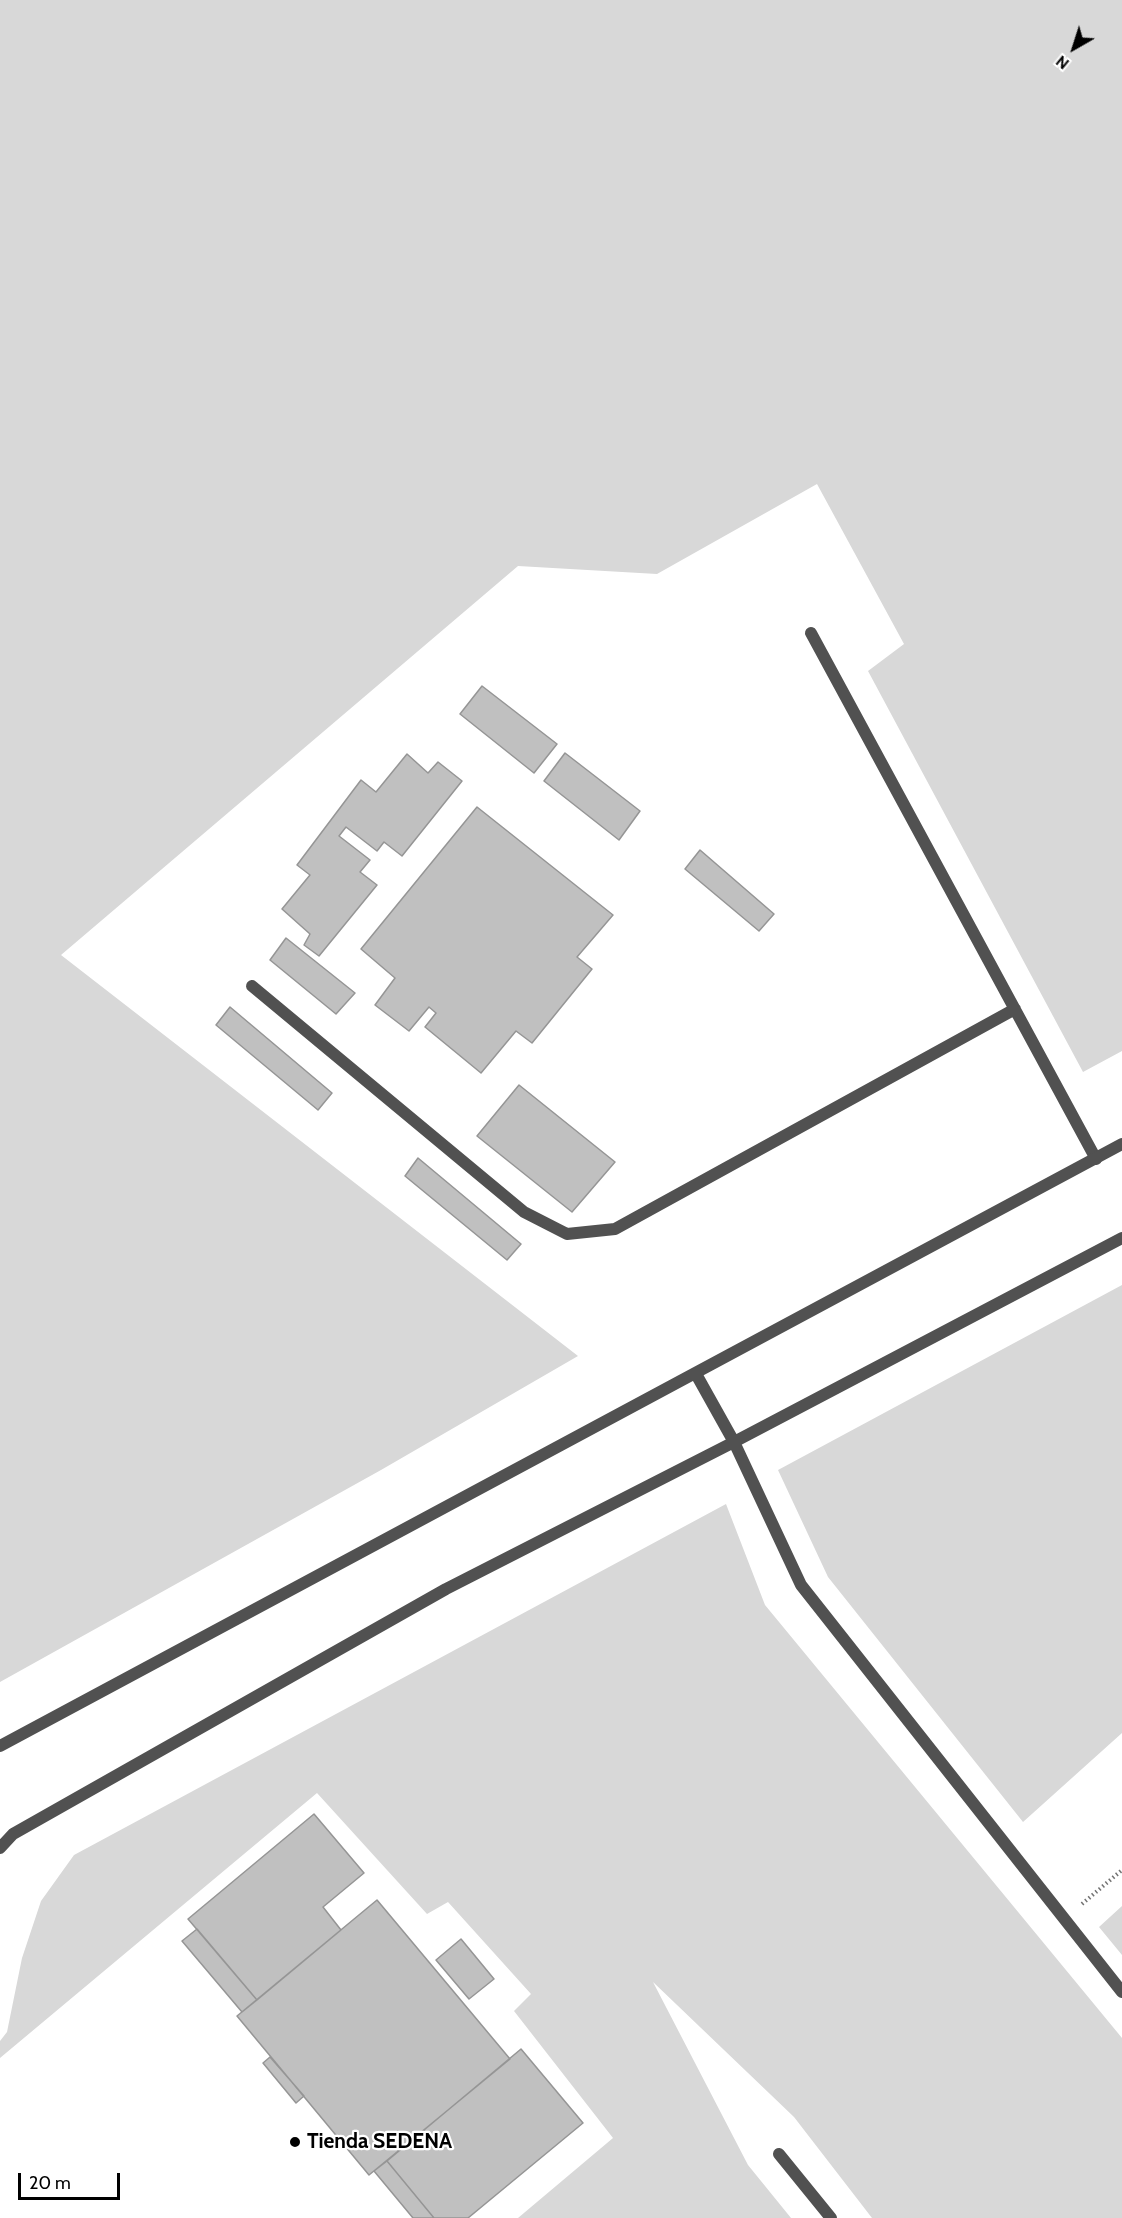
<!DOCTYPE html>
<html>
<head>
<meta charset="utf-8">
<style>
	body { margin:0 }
	#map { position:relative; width:1122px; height:2218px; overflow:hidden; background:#fff; font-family:Cabin,sans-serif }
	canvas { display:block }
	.north { position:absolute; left:1044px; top:18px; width:60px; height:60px; -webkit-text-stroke:4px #fff; paint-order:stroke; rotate:219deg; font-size:16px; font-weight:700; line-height:24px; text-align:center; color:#000 }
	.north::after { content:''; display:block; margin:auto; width:21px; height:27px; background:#000; clip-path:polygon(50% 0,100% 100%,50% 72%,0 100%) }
	.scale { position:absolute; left:18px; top:2173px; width:102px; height:27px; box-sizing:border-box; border:3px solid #000; border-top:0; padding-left:8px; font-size:18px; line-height:21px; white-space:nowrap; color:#000; -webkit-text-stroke:4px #fff; paint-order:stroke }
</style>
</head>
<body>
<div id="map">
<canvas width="1122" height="2218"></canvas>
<div class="north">N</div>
<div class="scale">20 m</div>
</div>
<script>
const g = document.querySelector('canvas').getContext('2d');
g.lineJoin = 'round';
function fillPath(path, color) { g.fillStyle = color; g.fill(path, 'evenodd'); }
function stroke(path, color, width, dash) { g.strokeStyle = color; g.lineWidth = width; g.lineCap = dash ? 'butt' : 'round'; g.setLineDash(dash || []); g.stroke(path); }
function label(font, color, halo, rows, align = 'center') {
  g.font = font + ' Cabin,sans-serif'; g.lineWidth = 4.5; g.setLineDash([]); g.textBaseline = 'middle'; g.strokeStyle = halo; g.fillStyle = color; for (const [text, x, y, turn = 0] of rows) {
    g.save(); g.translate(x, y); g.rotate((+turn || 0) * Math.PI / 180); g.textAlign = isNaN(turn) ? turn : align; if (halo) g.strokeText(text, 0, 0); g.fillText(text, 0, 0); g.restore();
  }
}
fillPath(new Path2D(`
	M0,0H1122V1051L1083,1072L868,671L904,644L817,484L657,574L518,566L61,955L578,1356L381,1470L0,1682Z
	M1122,1285V1733L1023,1822L828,1577L778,1470Z
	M726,1504L765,1605L1122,2038V2218H872L794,2117L653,1982L748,2165L791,2218H518L613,2138L514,2011L531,1994L448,1902L427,1914L317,1793L0,2058V2041L7,2032L22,1958L41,1901L74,1855Z
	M1122,1906V1955L1099,1927Z`), '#d8d8d8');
const building = new Path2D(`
	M482,686L557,744L534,773L460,714Z
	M565,753L640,811L619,840L544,781Z
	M407,754L428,773L438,762L462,781L402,856L384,842L377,851L346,827L339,836L370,860L360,872L377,885L319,956L304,945L310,934L282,909L310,875L297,865L361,780L376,792Z
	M477,807L613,915L577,957L592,969L532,1043L516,1031L481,1073L425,1027L436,1013L429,1007L409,1031L375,1005L395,978L361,949Z
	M700,850L774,914L759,931L685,869Z
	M286,938L355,993L336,1014L270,960Z
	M230,1007L332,1093L318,1110L216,1025Z
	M519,1085L615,1162L572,1212L477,1136Z
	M418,1158L521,1244L507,1260L405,1176Z
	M314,1814L364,1873L323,1907L341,1930L257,2000L188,1919Z
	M377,1900L510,2059L369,2175L237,2016Z
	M197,1929L257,2000L242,2012L182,1941Z
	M461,1939L494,1979L469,1999L436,1960Z
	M521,2049L583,2123L468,2218H434L387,2161Z
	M270,2057L304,2096L296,2103L263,2063Z
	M387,2161L434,2218H413L374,2171Z`);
fillPath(building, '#c0c0c0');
stroke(building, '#959595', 1.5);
stroke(new Path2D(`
	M1082,1904L1122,1870`), '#737373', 4, [1.5, 3]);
stroke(new Path2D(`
	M811,633L1096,1159
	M252,986L524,1212L567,1234L615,1229L1015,1009`), '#515151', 12);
stroke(new Path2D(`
	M696,1374L734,1442L801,1585L1122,1992
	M0,1746L1122,1144
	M0,1848L13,1834L446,1589L734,1442L1122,1238
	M779,2154L831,2218`), '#515151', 12);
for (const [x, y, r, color] of [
	[295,2142,6,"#000"]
]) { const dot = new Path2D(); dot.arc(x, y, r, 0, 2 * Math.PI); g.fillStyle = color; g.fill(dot); stroke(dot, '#fff', 2); }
label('bold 21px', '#000', '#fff', [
	["Tienda SEDENA",307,2142]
], 'left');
</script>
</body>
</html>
